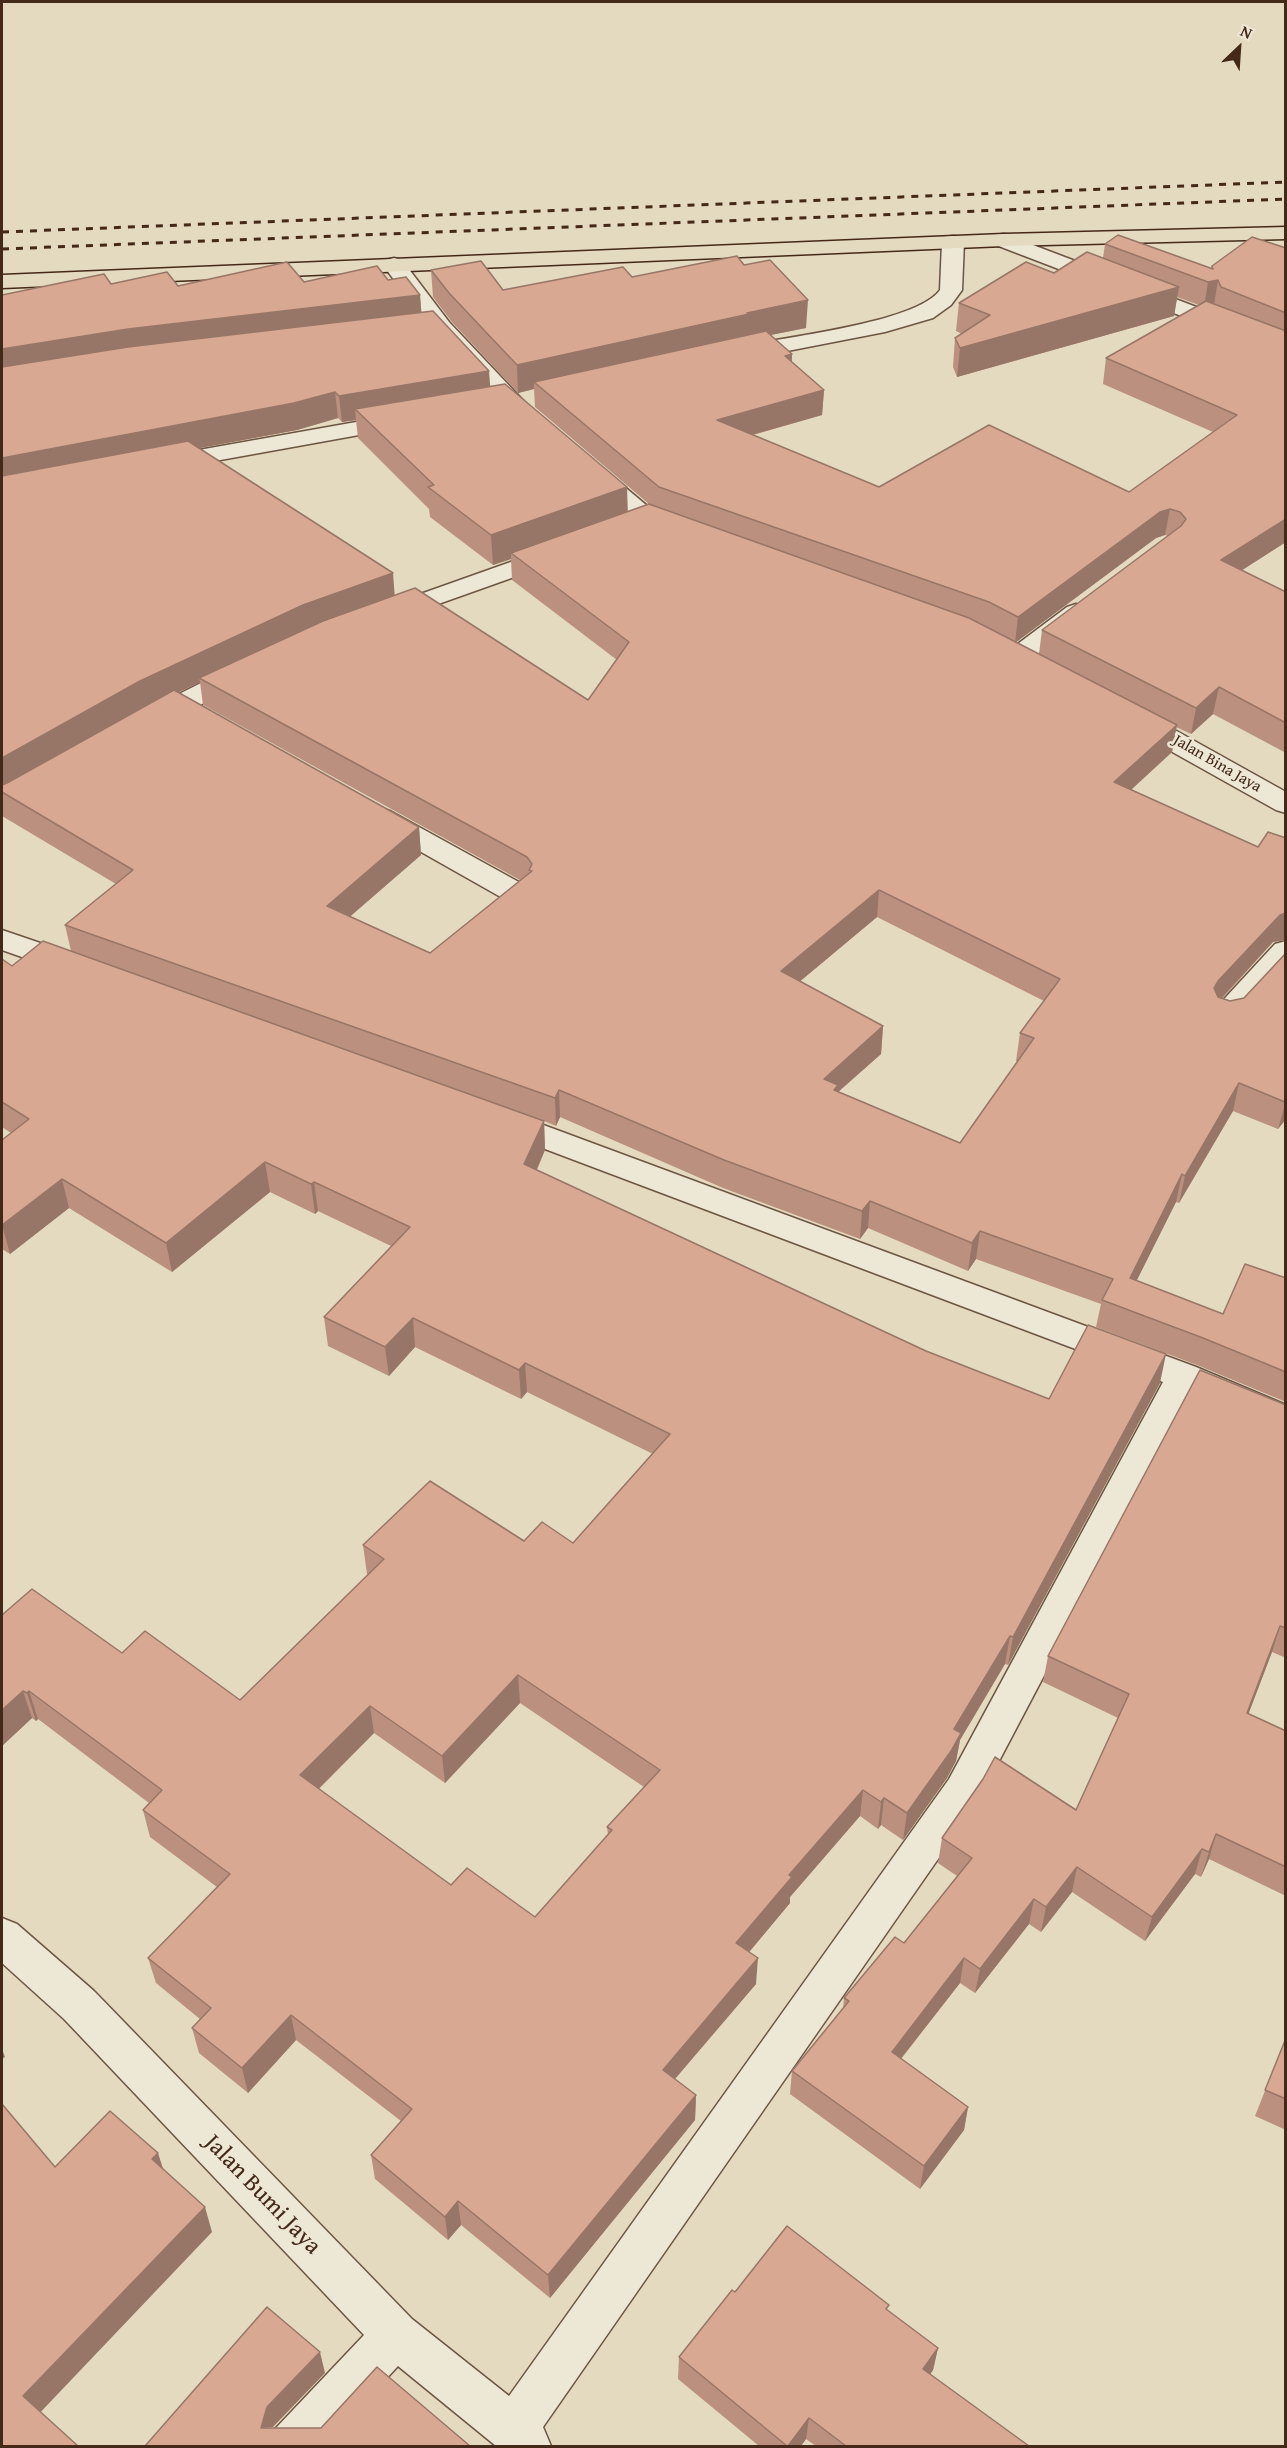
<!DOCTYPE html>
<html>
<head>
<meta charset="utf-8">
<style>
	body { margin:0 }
	#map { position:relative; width:1287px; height:2448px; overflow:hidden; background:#e3dabf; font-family:"Gentium Book Plus",serif }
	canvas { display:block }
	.frame { position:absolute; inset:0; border:3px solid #442918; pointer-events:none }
	.north { position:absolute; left:1209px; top:18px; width:60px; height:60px; -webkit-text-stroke:4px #ede7d5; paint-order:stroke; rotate:25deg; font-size:16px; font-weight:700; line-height:24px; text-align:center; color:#442918 }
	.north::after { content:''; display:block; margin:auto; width:21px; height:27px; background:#442918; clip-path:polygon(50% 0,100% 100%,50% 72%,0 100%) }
</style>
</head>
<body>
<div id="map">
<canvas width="1287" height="2448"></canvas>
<div class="frame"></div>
<div class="north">N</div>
</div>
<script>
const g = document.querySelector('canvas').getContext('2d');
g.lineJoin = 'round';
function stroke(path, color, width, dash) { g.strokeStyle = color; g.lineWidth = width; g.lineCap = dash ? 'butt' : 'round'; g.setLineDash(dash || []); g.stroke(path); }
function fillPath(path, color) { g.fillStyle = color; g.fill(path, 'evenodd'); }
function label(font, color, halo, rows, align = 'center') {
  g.font = font + ' "Gentium Book Plus",serif'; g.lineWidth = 5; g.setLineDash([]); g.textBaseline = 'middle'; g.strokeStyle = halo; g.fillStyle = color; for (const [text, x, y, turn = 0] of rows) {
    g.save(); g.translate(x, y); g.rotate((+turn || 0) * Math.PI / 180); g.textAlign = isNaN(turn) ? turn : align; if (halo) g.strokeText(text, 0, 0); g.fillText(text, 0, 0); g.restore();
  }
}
const minor = new Path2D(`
	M1004,234L1286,341V356L996,245L993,240L996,235Z
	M953,236L961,237L964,242L962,290L951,305L933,318L885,332L736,361L728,359L725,354L728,349L736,347C779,338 917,323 940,290L942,242L945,237Z
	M394,258L402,260L449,322L534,412L538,417L534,422L526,424L518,422L433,332L383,265L386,260Z
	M401,414L409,416L413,421L409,426L165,470L156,468L153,463L156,458L165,456Z
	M593,466L602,468L658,515L682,524L685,529L682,534C648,543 608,498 584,478L581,473L584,468Z
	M553,547L562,550L566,555L562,560L399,618L390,621L381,618L377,613L381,608Z
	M1076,604L1085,607L1089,612L1085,617L1025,664L1016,666L1007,664L1003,658L1007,652L1067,607Z
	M242,665L251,667L255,673L251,679L159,726L149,728L139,726L135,720L139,714L233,667Z
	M1136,712L1146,714L1286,792V813L1276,810L1126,726L1122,720L1126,714Z
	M380,808L390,811L526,886L531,893L526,900L516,902L506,900L370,823L366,817L370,811Z
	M2,930L84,958L88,965L84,972L73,975L2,950Z
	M1286,941V970L1236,1024L1225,1027L1214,1024L1210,1017L1214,1010L1275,944Z
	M503,1110L1196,1367L1286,1405V1434L1192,1394L977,1803L543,2427L551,2446H496L398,2366L324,2446H269L275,2429L364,2335L64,2019L2,1963V1918L17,1924L94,1991L412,2319L509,2396L949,1779L1163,1382L492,1129L487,1121L492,1113Z`);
const major = new Path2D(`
	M1286,227V239L1004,246L2,288V275L1004,234Z`);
stroke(minor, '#6c5542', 3);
stroke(major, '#442918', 3);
fillPath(minor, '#ede7d5');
fillPath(major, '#e3dabf');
stroke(new Path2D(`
	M2,232L1286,182
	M2,249L1286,199`), '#442918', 3, [7, 7]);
fillPath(new Path2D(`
	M1105,244L1211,268L1212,266L1286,248V542L1241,570L1286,592V753L1213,714L1191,734L1176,727L1172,752L1131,790L1258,847L1286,838V940L1273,942L1222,999L1230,1001L1244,998L1286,953V1119L1278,1129L1233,1111L1179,1203L1176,1202L1136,1281L1223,1314L1286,1278V1402L1197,1365L1096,1327L1101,1304L976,1259L968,1271L868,1228L860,1239L723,1188L560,1117L556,1126L544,1121L545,1150L537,1170L926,1351L1049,1399L1160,1383L1008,1665L1005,1664L960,1740L956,1761L947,1778L903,1840L881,1825L878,1829L860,1816L790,1897V1903L749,1952L756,1984L675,2079L696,2095L695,2120L550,2298L461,2225L448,2240L375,2179L371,2155L401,2121L296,2040L248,2093L199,2053L192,2028L200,2019L156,1983L148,1958L217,1887L150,1837L143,1810L149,1803L38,1719L36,1721L32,1718L2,1746V1615L122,1653L240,1700L368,1575L367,1574L363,1545L524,1541L573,1543L653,1454L527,1392L521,1399L415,1347L389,1376L328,1346L324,1317L391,1246L318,1211L315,1214L270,1192L172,1272L69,1208L10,1254L2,1249V1140L11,1133L2,1127V959L12,966L71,951L65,925L116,884L2,816V295L111,284L178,286L304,282L388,280L420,295L421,312L490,387L628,512L649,504L535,407L534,389L518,393L451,321L433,297L431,270L503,290L744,265L806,328L770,335L792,354V362L824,390L822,415L753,435L879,487L1129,492L1213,432L1103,384L1106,358L1199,305L1177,297L1174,316L957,377L953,367L955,338L962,334L956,331L959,303L1103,258ZM338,418L342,422L356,420L358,438L429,509L430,517L493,565L511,559L512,580L617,660L588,700L394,595L199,448L297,430ZM1165,535L1168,536L1042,630L1039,654L1016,642L1156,538ZM200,682L203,705L520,880L430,953L350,916L421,855L419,827L178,693ZM877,917L1044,1001L1020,1033L1016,1061H1018L960,1143L838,1092L881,1054L883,1026L800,981ZM520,1703L644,1787L607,1827L608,1835L535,1917L451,1885L319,1789L374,1733L445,1783Z
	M1286,1405V1658L1272,1652L1248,1714L1286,1731V1896L1209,1859L1201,1877L1195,1874L1145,1941L1072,1892L1041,1932L1029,1924L975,1993L960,1983L901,2059L968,2107L964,2130L920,2189L790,2094L792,2071L843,2009L844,1998L904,1943L957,1876L938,1863L942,1838L1076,1810L1118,1718L1043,1682L1048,1656Z
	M1286,2038V2130L1255,2116Z
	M735,2292L888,2311L938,2348L933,2370L930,2374L1029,2446H816L806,2439L801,2446H759L678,2379L679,2357Z`), '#bb907e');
fillPath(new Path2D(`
	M1218,280L1214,305L1204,307L1208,282Z
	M1179,287L1174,316L957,377L960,348Z
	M420,295L422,320L2,375V349L128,329Z
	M808,300L806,328L534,382V389L518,393L517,365L747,313Z
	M792,354L791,380L785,356Z
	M489,371L491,397L355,409L356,420L342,422L339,396Z
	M824,390L822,415L716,445L717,420Z
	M335,392L338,418L297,430L2,485V458Z
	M627,487L628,517L511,553V559L493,565L491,535Z
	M1170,509L1165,535L1156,538L1015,643L1018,617L1160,512Z
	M1286,519V542L1216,587L1221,560Z
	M393,573L395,600L199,678L200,682L145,708L2,789V758L140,681L303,605Z
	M1219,687L1213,714L1191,734L1196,708Z
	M1177,725L1172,752L1110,809L1114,782Z
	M419,827L421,855L330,934L327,906Z
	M879,890L877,917L779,999L781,971Z
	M1286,913V940L1273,942L1212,1008L1214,988L1218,981L1280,915Z
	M883,1026L881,1054L838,1092L836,1113L824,1079Z
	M1239,1083L1233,1111L1179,1203L1185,1176Z
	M559,1090L560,1117L556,1126L555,1098Z
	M1286,1101V1119L1278,1129Z
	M544,1121L545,1150L526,1193L524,1164Z
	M265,1162L270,1192L172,1272L166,1243Z
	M1182,1174L1176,1202L1124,1306L1130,1278Z
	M62,1179L69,1208L10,1254L2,1225Z
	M314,1182L318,1211L315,1214L311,1184Z
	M870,1201L868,1228L860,1239L862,1211Z
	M980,1231L976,1259L968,1271L972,1243Z
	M413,1318L415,1347L389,1376L385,1347Z
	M1166,1354L1160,1383L1008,1665L1013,1637Z
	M525,1363L527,1392L521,1399L519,1370Z
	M1280,1626L1272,1652L1239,1739L1247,1713Z
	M1010,1636L1005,1664L960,1740L956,1761L947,1778L903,1840L907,1813L954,1729Z
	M518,1675L520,1703L445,1783L442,1756Z
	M23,1691L32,1718L2,1746V1710Z
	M29,1691L38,1719L36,1721L27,1693Z
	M370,1706L374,1733L305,1802L300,1775Z
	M863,1790L860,1816L790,1897V1903L735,1969L736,1943L789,1875Z
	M884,1798L881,1825L878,1829L881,1802Z
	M1216,1834L1209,1859L1201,1877L1209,1852Z
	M1202,1849L1195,1874L1145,1941L1152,1917Z
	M1077,1867L1072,1892L1041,1932L1046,1907Z
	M1034,1899L1029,1924L975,1993L980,1969Z
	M758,1958L756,1984L662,2094L663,2070Z
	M964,1958L960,1983L888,2075L892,2052Z
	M291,2015L296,2040L248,2093L242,2068Z
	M2,2049L5,2057L2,2059Z
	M696,2095L695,2120L550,2298L548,2275Z
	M968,2107L964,2130L920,2189L924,2166Z
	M158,2153L166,2178L152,2159Z
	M458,2201L461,2225L448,2240L445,2217Z
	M205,2207L212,2232L34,2419L23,2396Z
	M938,2348L933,2370L919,2391L923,2369Z
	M320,2352L325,2373L273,2427L261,2428L267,2407Z
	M809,2418L806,2439L801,2446H788Z`), '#987667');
const building = new Path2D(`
	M1118,235L1213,269L1212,266L1252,237L1286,248V313L1221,287L1218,280L1208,282L1105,244Z
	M1087,252L1179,287L960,348L955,338L990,315L959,303L1026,262L1054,273Z
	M737,256L744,265L770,260L808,300L747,313L749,314L517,365L449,293L431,270L481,261L503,290L623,267L632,277Z
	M287,262L304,282L377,266L388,280L406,277L420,295L128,329L2,349V295L104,274L111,284L167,272L178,286Z
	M1206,301L1286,331V519L1221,560L1286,592V723L1219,687L1196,708L1042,630L1181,526L1186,519L1180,512L1170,509L1160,512L1018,617L989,602L659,487L534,382L766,331L792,354L785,356L824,390L717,420L879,487L989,425L1129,492L1237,415L1106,358Z
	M433,311L489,371L339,396L335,392L294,403L2,458V367L128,347Z
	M505,384L627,487L491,535L428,487L434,485L355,409Z
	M188,441L393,573L303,605L140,681L2,758V476Z
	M649,504L969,618L1177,725L1114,782L1258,847L1268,832L1286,838V913L1280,915L1218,981L1214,988L1218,997L1230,1001L1244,998L1286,953V1101L1285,1102L1239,1083L1185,1176L1182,1174L1130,1278L1223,1314L1245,1264L1286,1278V1372L1203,1338L1102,1300L1113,1279L980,1231L972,1243L870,1201L862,1211L724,1160L559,1090L555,1098L65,925L133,870L2,792V785L7,783L174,690L419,827L327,906L430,953L532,871L529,870L532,864L527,857L199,678L323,621L415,588L588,700L629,642L511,553ZM879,890L1060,979L1020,1033L1034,1038L960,1143L834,1090L838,1085L824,1079L883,1026L781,971Z
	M43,941L544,1121L524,1164L926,1351L1049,1399L1088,1325L1166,1354L1013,1637L1010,1636L954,1729L961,1733L951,1751L907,1813L884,1798L881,1802L863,1790L789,1875L792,1877L736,1943L758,1958L663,2070L696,2095L548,2275L458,2201L445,2217L371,2155L412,2109L291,2015L242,2068L192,2028L211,2008L148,1958L230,1874L143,1810L162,1790L29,1691L27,1693L23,1691L2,1710V1615L32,1589L122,1653L145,1631L240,1700L384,1559L363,1545L430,1481L524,1541L542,1522L573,1543L670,1434L525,1363L519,1370L413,1318L385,1347L324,1317L410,1227L314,1182L311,1184L265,1162L166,1243L62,1179L2,1225V1140L29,1119L2,1102V959L12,966ZM518,1675L660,1770L607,1827L612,1830L535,1917L467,1868L451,1885L300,1775L370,1706L442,1756Z
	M1200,1370L1286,1405V1628L1280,1626L1247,1713L1286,1731V1867L1216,1834L1209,1852L1202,1849L1152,1917L1077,1867L1046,1907L1034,1899L980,1969L964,1958L892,2052L968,2107L924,2166L792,2071L849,2001L844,1998L895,1937L904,1943L972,1858L942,1838L983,1779L995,1757L1076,1810L1129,1694L1048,1656Z
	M1286,2038V2099L1265,2090Z
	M2,2104L55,2167L110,2111L158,2153L152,2159L205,2207L23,2396L78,2446H2Z
	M787,2226L889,2305L886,2309L938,2348L923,2369L1029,2446H846L809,2418L788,2446H787L679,2357L732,2290L735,2292Z
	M267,2307L320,2352L267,2407L261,2428H321L377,2367L470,2446H145Z`);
fillPath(building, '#d9a893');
stroke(building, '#987667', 1.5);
label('16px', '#442918', '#ede7d5', [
	["Jalan Bina Jaya",1217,764,30]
]);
label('24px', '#442918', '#ede7d5', [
	["Jalan Bumi Jaya",262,2195,46]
]);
</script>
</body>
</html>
